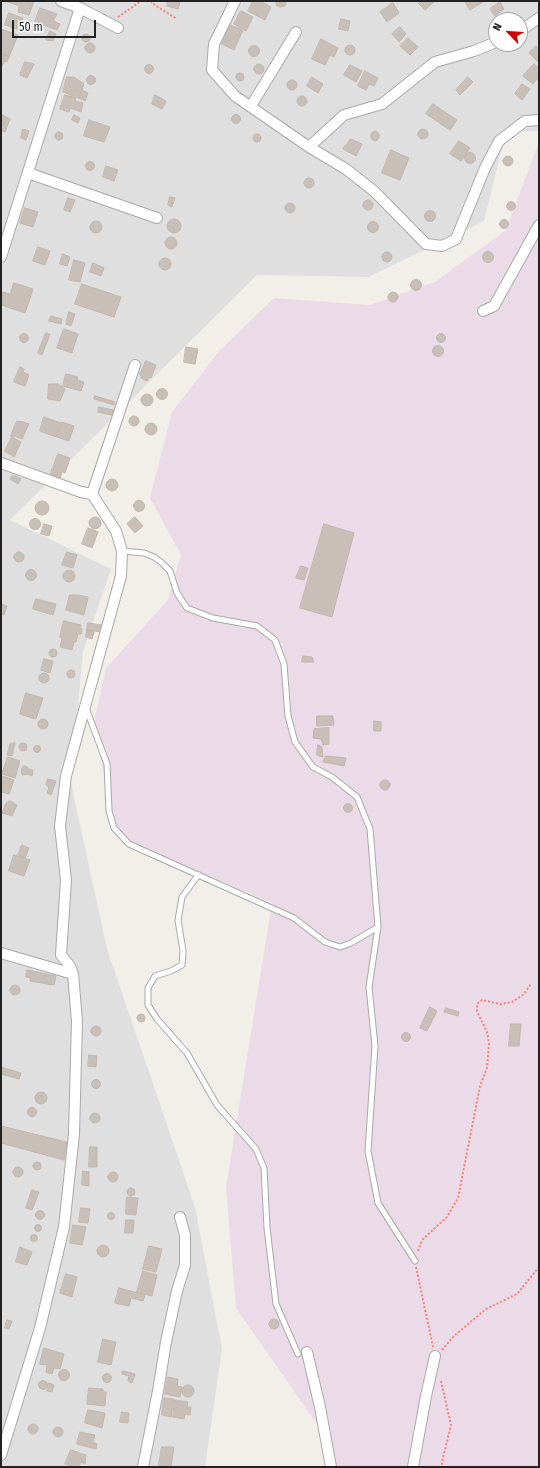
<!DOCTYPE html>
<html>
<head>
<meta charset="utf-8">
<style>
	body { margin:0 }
	#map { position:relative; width:540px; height:1468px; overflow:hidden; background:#f2efe9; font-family:"Fira Sans Condensed",sans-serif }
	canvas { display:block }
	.frame { position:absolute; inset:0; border:2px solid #222; pointer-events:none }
	.north { position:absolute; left:488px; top:12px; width:40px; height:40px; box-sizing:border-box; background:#fff; border:1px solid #a7a7a7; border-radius:50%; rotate:295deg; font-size:11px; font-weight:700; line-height:16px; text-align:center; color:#222 }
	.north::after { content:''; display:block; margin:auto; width:14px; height:18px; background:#d40000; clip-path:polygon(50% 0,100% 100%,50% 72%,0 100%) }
	.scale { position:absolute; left:12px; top:20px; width:84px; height:18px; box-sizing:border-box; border:2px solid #222; border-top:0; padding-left:5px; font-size:12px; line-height:14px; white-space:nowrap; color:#222; -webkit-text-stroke:3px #fff; paint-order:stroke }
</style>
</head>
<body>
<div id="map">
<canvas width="540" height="1468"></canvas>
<div class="frame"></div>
<div class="north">N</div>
<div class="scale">50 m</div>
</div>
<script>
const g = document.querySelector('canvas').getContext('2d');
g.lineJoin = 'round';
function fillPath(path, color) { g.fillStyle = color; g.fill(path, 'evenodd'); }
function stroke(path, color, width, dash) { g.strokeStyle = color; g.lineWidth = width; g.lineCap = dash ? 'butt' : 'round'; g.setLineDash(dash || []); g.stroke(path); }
fillPath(new Path2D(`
	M1,1H539V131L506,132L484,221L368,277L257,275L10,520L111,569L83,652L71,783L107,949L195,1207L222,1349L205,1467H1ZM496,20H520V44H496Z`), '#e0dfdf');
fillPath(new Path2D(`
	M539,142V1467H325L319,1427L236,1308L226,1187L272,903L126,840L113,822L94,722L106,668L168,600L181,555L150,498L172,412L220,350L274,298L370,305L435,282L506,230Z`), '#ebdbe8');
const building = new Path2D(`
	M9,1H34L29,15L18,12L19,6L8,2Z
	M168,1L180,2L178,9L167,6Z
	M253,1H260L271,7L265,20L248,11Z
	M276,1H286V3L285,6L280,7L277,6Z
	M420,1H435L425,10L418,3Z
	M465,1H483V2L470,10Z
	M500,2L504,9L495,16L490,9Z
	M393,3L399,13L387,22L380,12Z
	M40,8L57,14L53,21L60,24L57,30L35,22Z
	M241,11L253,17L246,31L234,24Z
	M9,13L23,18L19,30L5,25Z
	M341,19L350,21L348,31L339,29Z
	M230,25L243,30L234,50L222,44Z
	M400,27L406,34L399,42L392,34Z
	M1,29L18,35L9,57L1,53Z
	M50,31L56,34L53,41L46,40Z
	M82 38a4 4 0 1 1 8 0a4 4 0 1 1-8 0Z
	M408,38L418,47L410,55L400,46Z
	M321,39L338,48L334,57L330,55L325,65L312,59Z
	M85 48a5 5 0 1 1 10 0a5 5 0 1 1-10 0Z
	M345 50a5 5 0 1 1 10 0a5 5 0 1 1-10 0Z
	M248.5 51a5.5 5.5 0 1 1 11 0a5.5 5.5 0 1 1-11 0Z
	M536,46L539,49V63L529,53Z
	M1,53L9,57L7,62L5,61L1,68Z
	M25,62L34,64L27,78L20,75Z
	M534,64L539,68V77L533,84L523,76Z
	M254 69a5 5 0 1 1 10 0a5 5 0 1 1-10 0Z
	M144.5 69a4.5 4.5 0 1 1 9 0a4.5 4.5 0 1 1-9 0Z
	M350,65L362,71L356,82L344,75Z
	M365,71L378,78L374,86L369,84L366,90L358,86Z
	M236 77a4 4 0 1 1 8 0a4 4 0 1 1-8 0Z
	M86.5 80a4.5 4.5 0 1 1 9 0a4.5 4.5 0 1 1-9 0Z
	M67,77H74L84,84L79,98L63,92Z
	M312,77L323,84L318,93L307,86Z
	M468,77L473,82L460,95L456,90Z
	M287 85a5 5 0 1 1 10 0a5 5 0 1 1-10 0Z
	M522,84L530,89L522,100L515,94Z
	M82,90L88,93L85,101L79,98Z
	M65,95L76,98L75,101L83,103L81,112L70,108L69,112L60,109Z
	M155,95L166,101L162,109L152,104Z
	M297 101a5 5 0 1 1 10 0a5 5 0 1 1-10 0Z
	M433,104L457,120L450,130L426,114Z
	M1,114L10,119L5,132L1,130Z
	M231.5 119a4.5 4.5 0 1 1 9 0a4.5 4.5 0 1 1-9 0Z
	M74,115L80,118L78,123L72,120Z
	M89,120L110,127L104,142L84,136Z
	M418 134a5 5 0 1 1 10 0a5 5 0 1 1-10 0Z
	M23,129L29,131L26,140L21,138Z
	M370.5 136a4.5 4.5 0 1 1 9 0a4.5 4.5 0 1 1-9 0Z
	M55 136a4 4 0 1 1 8 0a4 4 0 1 1-8 0Z
	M253 138a4 4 0 1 1 8 0a4 4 0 1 1-8 0Z
	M351,139L362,144L356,156L343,149Z
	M459,141L470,148L461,161L450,154Z
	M391,150L409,158L400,180L382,173Z
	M464.5 158a5.5 5.5 0 1 1 11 0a5.5 5.5 0 1 1-11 0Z
	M503 161a5 5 0 1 1 10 0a5 5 0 1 1-10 0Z
	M85.5 166a4.5 4.5 0 1 1 9 0a4.5 4.5 0 1 1-9 0Z
	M106,166L118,170L114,181L103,177Z
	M304 183a5 5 0 1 1 10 0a5 5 0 1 1-10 0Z
	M170,197L175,198L172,207L168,205Z
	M68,198L75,200L70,212L64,210Z
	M363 205a5 5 0 1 1 10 0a5 5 0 1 1-10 0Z
	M506.5 206a4.5 4.5 0 1 1 9 0a4.5 4.5 0 1 1-9 0Z
	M285 208a5 5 0 1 1 10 0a5 5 0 1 1-10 0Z
	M25,208L38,212L33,227L20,223Z
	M424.5 216a5.5 5.5 0 1 1 11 0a5.5 5.5 0 1 1-11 0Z
	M167 226a7 7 0 1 1 14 0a7 7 0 1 1-14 0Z
	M499.5 224a4.5 4.5 0 1 1 9 0a4.5 4.5 0 1 1-9 0Z
	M90 227a6 6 0 1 1 12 0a6 6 0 1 1-12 0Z
	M367.5 227a5.5 5.5 0 1 1 11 0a5.5 5.5 0 1 1-11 0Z
	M165 243a6 6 0 1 1 12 0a6 6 0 1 1-12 0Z
	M38,247L50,251L45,265L33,261Z
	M482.5 257a5.5 5.5 0 1 1 11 0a5.5 5.5 0 1 1-11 0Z
	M382 257a5 5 0 1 1 10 0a5 5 0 1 1-10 0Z
	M63,254L70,257L67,266L60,264Z
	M159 264a6 6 0 1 1 12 0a6 6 0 1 1-12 0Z
	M74,260L85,263L80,282L69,280Z
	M93,263L104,268L101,276L90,272Z
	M410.5 285a5.5 5.5 0 1 1 11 0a5.5 5.5 0 1 1-11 0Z
	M14,283L33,289L25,313L1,305L3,292L10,294Z
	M82,284L121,297L114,317L75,304Z
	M388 297a5 5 0 1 1 10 0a5 5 0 1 1-10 0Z
	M69,312L75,314L71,326L66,324Z
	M51,316L62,319L61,324L49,321Z
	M64,329L78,334L72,353L57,348Z
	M46,333L50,334L42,355L38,353Z
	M436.5 338a4.5 4.5 0 1 1 9 0a4.5 4.5 0 1 1-9 0Z
	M19.5 338a4.5 4.5 0 1 1 9 0a4.5 4.5 0 1 1-9 0Z
	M432.5 351a5.5 5.5 0 1 1 11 0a5.5 5.5 0 1 1-11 0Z
	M186,347L198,349L195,364L184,362Z
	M146,361L156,365L151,378L149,377L147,381L141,378L142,376L140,375Z
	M20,367L24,369L23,372L29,375L25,386L14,382Z
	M66,374L78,377L77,380L84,382L81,391L63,386Z
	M49,384H58L65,389L60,401L48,399Z
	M156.5 394a5.5 5.5 0 1 1 11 0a5.5 5.5 0 1 1-11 0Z
	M141 400a6 6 0 1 1 12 0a6 6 0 1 1-12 0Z
	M95,396L115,402L114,405L94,399Z
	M99,407L113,410L112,415L98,412Z
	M129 421a5 5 0 1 1 10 0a5 5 0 1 1-10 0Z
	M44,417L61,423L56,437L40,431Z
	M17,421L23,422L29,424L22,439L15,436H11Z
	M62,422L74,426L69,441L57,437Z
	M145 429a6 6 0 1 1 12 0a6 6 0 1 1-12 0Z
	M12,437L21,442L14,457L5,451Z
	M58,454L70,458L65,473L53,468Z
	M52,469L62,473L60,478L51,474Z
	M13,475L21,479L18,484L10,479Z
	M106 485a6 6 0 1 1 12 0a6 6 0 1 1-12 0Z
	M133.5 506a5.5 5.5 0 1 1 11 0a5.5 5.5 0 1 1-11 0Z
	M35 508a7 7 0 1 1 14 0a7 7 0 1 1-14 0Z
	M89 523a6 6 0 1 1 12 0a6 6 0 1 1-12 0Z
	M135,517L143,526L135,533L127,524Z
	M29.5 524a5.5 5.5 0 1 1 11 0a5.5 5.5 0 1 1-11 0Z
	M44,524L52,526L49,536L41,534Z
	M324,524L354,533L332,617L300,608Z
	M88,528L98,532L92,548L82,544Z
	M14 557a5 5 0 1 1 10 0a5 5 0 1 1-10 0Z
	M67,552L77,555L73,568L62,565Z
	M301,566L308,568L304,580L296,578Z
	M25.5 575a5.5 5.5 0 1 1 11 0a5.5 5.5 0 1 1-11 0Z
	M63 576a6 6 0 1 1 12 0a6 6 0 1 1-12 0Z
	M70,595H78L88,597L84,615L66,610Z
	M36,599L56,604L53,615L33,609Z
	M1,604L7,606L4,615L1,614Z
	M64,621L81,625L80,628L82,629L81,634H78L76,642H74L72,650L60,647L62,638L60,637Z
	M88,623L102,625L101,632L87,630Z
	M87,630L94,632L92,639L86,637Z
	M49 653a4 4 0 1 1 8 0a4 4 0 1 1-8 0Z
	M303,656L312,657L314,662H302Z
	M44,659L53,661L50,673L41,670Z
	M67 674a4 4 0 1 1 8 0a4 4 0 1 1-8 0Z
	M39 678a5 5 0 1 1 10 0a5 5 0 1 1-10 0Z
	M26,693L43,698L36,719L20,714Z
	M317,716H333L334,725L317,726Z
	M38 724a5 5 0 1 1 10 0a5 5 0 1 1-10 0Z
	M374,721L381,722V731H374Z
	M329,728V744L323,745L321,739L313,738L314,729Z
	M15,743L12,756L7,755L10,744Z
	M19 747a4 4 0 1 1 8 0a4 4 0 1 1-8 0Z
	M318,745L322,747L323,757L317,755Z
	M33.5 749a3.5 3.5 0 1 1 7 0a3.5 3.5 0 1 1-7 0Z
	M326,756L346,758L344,766L323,762Z
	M8,757L20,761L15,778L2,774Z
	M24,766L27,767L29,770L30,769L33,770L32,776L28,774L23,775L21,773L22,768Z
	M2,776L14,780L9,794L1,792Z
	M48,779L56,781L51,795L47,793L49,787L46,785Z
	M380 785a5 5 0 1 1 10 0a5 5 0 1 1-10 0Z
	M10,801L17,805L12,816L2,813L6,803Z
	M343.5 808a4.5 4.5 0 1 1 9 0a4.5 4.5 0 1 1-9 0Z
	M22,845L29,848L25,858L18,855Z
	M14,855L30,860L24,876L9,871Z
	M27,970L56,976L54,985L30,981L31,978L26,977Z
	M10 990a5 5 0 1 1 10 0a5 5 0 1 1-10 0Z
	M430,1007L437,1011L427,1031L420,1028Z
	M446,1008L459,1012L458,1016L444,1012Z
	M137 1018a4 4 0 1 1 8 0a4 4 0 1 1-8 0Z
	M511,1024H521L519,1046H509Z
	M91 1031a5 5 0 1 1 10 0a5 5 0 1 1-10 0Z
	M401.5 1037a4.5 4.5 0 1 1 9 0a4.5 4.5 0 1 1-9 0Z
	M89,1055L97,1056L96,1067L88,1066Z
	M1,1067L21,1073L19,1079L1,1074Z
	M91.5 1084a4.5 4.5 0 1 1 9 0a4.5 4.5 0 1 1-9 0Z
	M35 1098a6 6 0 1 1 12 0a6 6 0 1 1-12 0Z
	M27.5 1112a4.5 4.5 0 1 1 9 0a4.5 4.5 0 1 1-9 0Z
	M90 1118a5 5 0 1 1 10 0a5 5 0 1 1-10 0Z
	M1,1126L67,1142L64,1160L1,1143Z
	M90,1147H97V1167H89Z
	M33 1166a4 4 0 1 1 8 0a4 4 0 1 1-8 0Z
	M13 1172a5 5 0 1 1 10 0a5 5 0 1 1-10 0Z
	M83,1171L89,1172V1186L82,1185Z
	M108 1177a5 5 0 1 1 10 0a5 5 0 1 1-10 0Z
	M127 1192a4 4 0 1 1 8 0a4 4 0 1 1-8 0Z
	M32,1190L39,1192L32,1210L26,1208Z
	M127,1197L138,1198L136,1215L126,1214Z
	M81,1208L90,1209L88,1223L79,1222Z
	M35.5 1215a4.5 4.5 0 1 1 9 0a4.5 4.5 0 1 1-9 0Z
	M107.5 1216a3.5 3.5 0 1 1 7 0a3.5 3.5 0 1 1-7 0Z
	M126,1220H134L133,1233H125Z
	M34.5 1228a3.5 3.5 0 1 1 7 0a3.5 3.5 0 1 1-7 0Z
	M73,1225L86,1227L82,1245L70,1243Z
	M30.5 1238a3.5 3.5 0 1 1 7 0a3.5 3.5 0 1 1-7 0Z
	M97 1251a6 6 0 1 1 12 0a6 6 0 1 1-12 0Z
	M149,1246L162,1249L156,1272L143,1269Z
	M20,1247L32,1252L27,1265L16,1262Z
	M143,1271L157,1275L152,1296L137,1292Z
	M66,1274L77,1277L72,1297L60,1293Z
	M119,1288L145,1295L143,1301L131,1298L129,1306L115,1303Z
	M269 1324a5 5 0 1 1 10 0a5 5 0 1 1-10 0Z
	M7,1320L12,1321L9,1329L5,1328Z
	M103,1339L116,1342L111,1365L98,1362Z
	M44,1348L64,1354L60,1369L54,1368L52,1374L46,1372L47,1365L40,1364Z
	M58.5 1375a5.5 5.5 0 1 1 11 0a5.5 5.5 0 1 1-11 0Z
	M123,1371L135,1374L132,1383L128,1381L129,1376L122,1374Z
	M102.5 1378a4.5 4.5 0 1 1 9 0a4.5 4.5 0 1 1-9 0Z
	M168,1377L178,1379L177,1386L182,1387L180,1397L165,1394Z
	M38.5 1385a4.5 4.5 0 1 1 9 0a4.5 4.5 0 1 1-9 0Z
	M49,1383L54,1385L52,1392L47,1391Z
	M182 1391a6 6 0 1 1 12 0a6 6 0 1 1-12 0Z
	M89,1388L103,1389V1392H106L105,1406L87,1404Z
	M164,1398L174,1399L171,1417L162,1415Z
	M175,1400L188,1402L187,1407H191L190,1415L185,1414L184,1419L173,1417Z
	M88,1410L105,1413L102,1428L85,1423Z
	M122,1412L129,1413L128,1423L120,1422Z
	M28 1429a5 5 0 1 1 10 0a5 5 0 1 1-10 0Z
	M53 1432a5 5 0 1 1 10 0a5 5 0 1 1-10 0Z
	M80,1432L95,1435L93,1442L97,1444L96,1449L77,1444Z
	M162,1447H174L171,1467L159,1465Z
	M71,1450L86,1455L85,1464L81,1462L79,1467H73L65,1464Z`);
fillPath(building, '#c7bfb8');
stroke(building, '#c4b6ab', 1);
const service = new Path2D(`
	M122,551L144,553L154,557L161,562L170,571L177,593L187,608L213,618L257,626L275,640L284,664L288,716L295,742L313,767L332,777L357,797L370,829L378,927L369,987L375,1046L368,1151L378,1203L415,1261
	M86,708L107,764L109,811L114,828L129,844L294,918L325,942L340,947L351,943L378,927
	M199,875L196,878L182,897L178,920L183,951L182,965L171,971L155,976L148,988V1005L157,1019L187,1053L217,1105L256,1149L264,1168L267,1228L276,1304L298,1354`);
const minor = new Path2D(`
	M235,1L214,44L212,70L235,96L309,147L346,169L375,192L426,244L442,246L456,239L485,168L499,141L525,121L539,120
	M80,8L118,28
	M520,31L539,18
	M251,106L296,32
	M309,147L344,115L382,104L435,62L474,51L496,42
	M28,173L157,218
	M1,257L80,8L61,1
	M483,311L494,306L539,225
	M1,463L81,492L92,494L116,531L122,551L121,576L66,776L60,826L66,880L61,955L70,966L73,974L77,1021L74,1134L64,1227L40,1328L1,1455
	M92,494L135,365
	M1,953L73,974
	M307,1352L320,1407L331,1467
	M143,1467L158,1391L166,1342L177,1291L185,1265V1235L180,1217
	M413,1467L426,1396L435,1356`);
stroke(service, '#a9a9a9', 7);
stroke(minor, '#a9a9a9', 12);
stroke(new Path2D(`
	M151,1L153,4L177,19
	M118,17L141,1
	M418,1251L422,1240L447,1217L458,1198L480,1086L487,1068L489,1044L487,1032L477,1011V1005L479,1002L482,1000L500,1004L512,1002L523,995L531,984
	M416,1267L433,1347
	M442,1350L454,1336L486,1309L517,1294L539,1267
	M441,1381L451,1425L442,1462V1467`), '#fa8072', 2, [2, 2]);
stroke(service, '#fff', 5);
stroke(minor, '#fff', 10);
</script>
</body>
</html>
